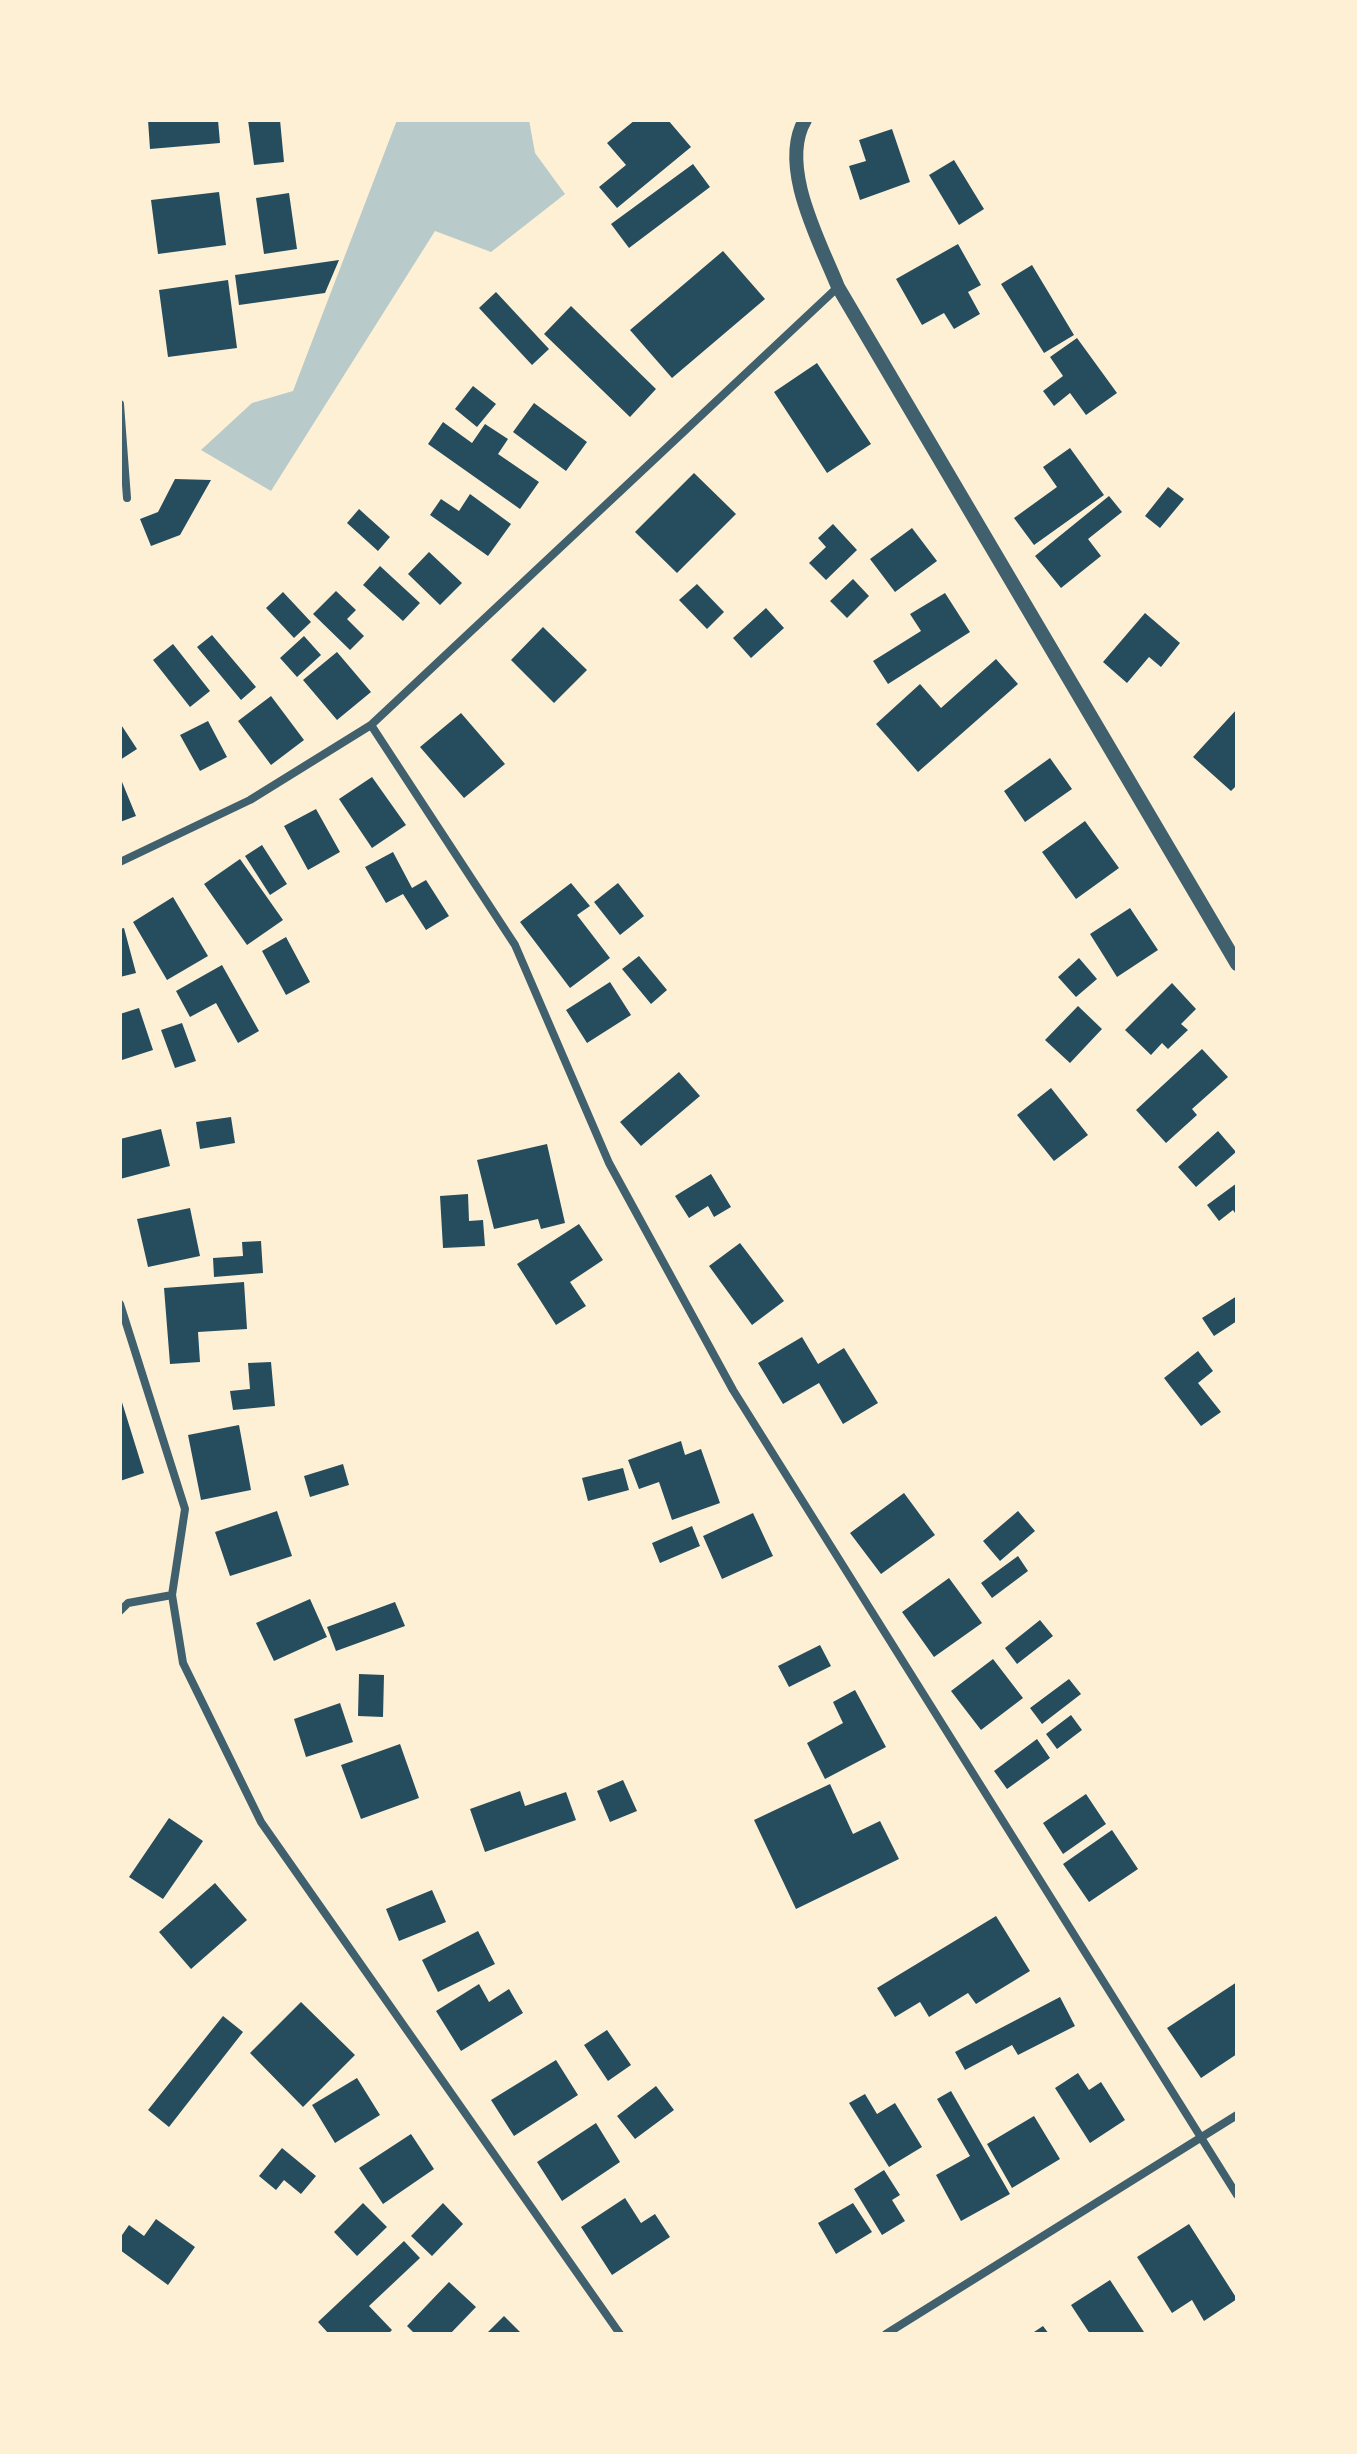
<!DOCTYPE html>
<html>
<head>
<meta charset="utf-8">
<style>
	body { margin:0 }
	#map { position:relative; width:1357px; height:2454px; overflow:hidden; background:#fdf0d5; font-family:Ubuntu,sans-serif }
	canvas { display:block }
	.frame { position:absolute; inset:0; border:122px solid #fdf0d5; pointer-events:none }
</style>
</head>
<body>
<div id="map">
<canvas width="1357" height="2454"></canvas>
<div class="frame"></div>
</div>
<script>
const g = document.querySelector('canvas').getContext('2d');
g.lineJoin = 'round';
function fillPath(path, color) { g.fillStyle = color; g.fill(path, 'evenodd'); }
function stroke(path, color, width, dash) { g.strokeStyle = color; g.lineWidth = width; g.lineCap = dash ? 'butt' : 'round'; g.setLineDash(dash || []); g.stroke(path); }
fillPath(new Path2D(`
	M397,120H529L535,153L565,194L491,252L435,231L271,491L201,450L252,403L293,391Z`), '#b9caca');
fillPath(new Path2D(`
	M148,120H218L220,143L150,149Z
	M248,120H280L284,162L254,165Z
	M635,120H668L691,147L617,208L599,187L626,165L607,143Z
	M892,129L910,182L860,200L849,166L866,161L859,140Z
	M954,160L984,209L959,225L929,175Z
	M693,164L710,187L629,248L611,224Z
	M219,192L226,245L158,254L151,200Z
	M289,193L297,249L264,254L256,198Z
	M958,244L981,285L968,292L980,314L954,329L944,313L922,325L896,279Z
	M723,251L765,299L672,378L630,330Z
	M339,260L325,293L239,305L235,275Z
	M1032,265L1074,335L1044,353L1001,284Z
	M228,280L237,348L168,357L159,290Z
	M496,292L549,349L532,365L479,308Z
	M571,306L656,389L630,417L544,334Z
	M1077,338L1117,393L1086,415L1070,393L1054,406L1043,391L1063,376L1050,357Z
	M817,363L871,444L827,473L774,392Z
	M473,386L496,404L477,427L455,409Z
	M534,403L587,442L566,471L513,432Z
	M443,422L472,443L485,424L508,439L498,454L539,482L520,509L428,444Z
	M1070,448L1104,495L1034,545L1014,518L1057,487L1043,467Z
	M694,473L736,514L677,573L635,532Z
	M175,479L211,480L180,535L151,546L140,519L158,512Z
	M1168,487L1184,499L1160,528L1145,516Z
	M470,494L511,524L488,556L430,515L441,499L459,511Z
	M1109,496L1122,512L1088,539L1101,556L1061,588L1035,556Z
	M359,509L390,537L378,551L347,523Z
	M833,524L857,550L826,580L809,563L826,547L818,538Z
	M912,528L937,561L895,592L870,559Z
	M429,552L462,583L440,605L408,574Z
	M380,566L420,603L403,621L363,585Z
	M853,579L869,596L847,618L830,601Z
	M697,584L724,612L707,629L679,600Z
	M336,591L356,610L347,619L364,636L350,650L313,614Z
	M283,592L311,622L294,638L266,608Z
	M945,593L970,632L888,684L873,661L921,631L910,614Z
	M766,608L784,628L751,658L733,638Z
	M1145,613L1180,643L1161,667L1149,657L1127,683L1103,662Z
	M543,627L587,670L554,703L511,660Z
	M212,635L256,687L241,700L197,647Z
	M304,636L321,655L297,677L280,658Z
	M173,644L210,691L190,707L153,660Z
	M337,652L371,692L337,720L303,680Z
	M996,659L1018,684L918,772L876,724L920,684L941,708Z
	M271,696L304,740L271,765L238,721Z
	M1237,709V785L1231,791L1193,757Z
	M461,713L505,764L464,798L420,747Z
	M208,721L227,757L200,771L180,735Z
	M120,723L137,749L120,760Z
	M1050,758L1072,789L1025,822L1004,791Z
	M120,777L136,816L120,822Z
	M372,777L406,825L372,848L339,799Z
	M316,809L340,852L308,870L284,826Z
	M1085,821L1119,868L1076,899L1042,852Z
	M262,845L287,884L270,895L245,856Z
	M393,852L412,888L426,880L449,916L426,930L403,894L386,903L365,867Z
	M240,859L283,920L247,945L204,884Z
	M571,883L590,906L577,915L610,958L570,988L520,922Z
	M618,883L644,916L620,935L594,902Z
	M173,897L208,956L167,980L133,922Z
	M1130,908L1158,950L1117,977L1090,934Z
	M124,928L136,973L120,977V929Z
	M286,937L310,982L286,995L262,951Z
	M639,956L667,990L651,1004L622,969Z
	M1079,958L1097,979L1076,997L1058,977Z
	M222,965L259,1031L238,1043L216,1003L190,1017L176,991Z
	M610,982L631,1015L587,1043L566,1010Z
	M1172,983L1196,1009L1181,1024L1188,1030L1168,1049L1162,1043L1151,1055L1125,1030Z
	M1078,1006L1102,1029L1070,1063L1045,1040Z
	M139,1008L153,1050L122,1060L120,1014Z
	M182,1023L196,1061L175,1068L161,1030Z
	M1202,1049L1228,1077L1192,1109L1197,1115L1166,1143L1136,1110Z
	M679,1072L700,1096L641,1146L620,1122Z
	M1051,1088L1088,1135L1054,1161L1017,1115Z
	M231,1117L235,1143L200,1149L196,1122Z
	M161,1129L170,1166L120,1179V1139Z
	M1218,1131L1236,1152L1196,1187L1178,1167Z
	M547,1144L565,1223L541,1229L538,1219L494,1229L477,1160Z
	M711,1174L731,1207L714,1217L708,1206L689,1218L675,1196Z
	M1237,1183V1216L1233,1210L1219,1221L1207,1205Z
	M468,1194L469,1221L483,1220L485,1246L443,1248L440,1196Z
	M190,1208L200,1256L148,1267L137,1219Z
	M579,1224L603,1260L570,1282L586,1306L556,1325L517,1264Z
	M261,1241L263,1273L214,1277L213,1258L243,1256L242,1242Z
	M740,1243L784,1301L752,1325L709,1266Z
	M244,1282L247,1329L198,1332L200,1362L170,1364L164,1288Z
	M1237,1296V1321L1214,1336L1202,1318Z
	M802,1337L818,1364L844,1348L878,1403L843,1424L819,1383L783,1404L758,1363Z
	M1198,1351L1213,1371L1198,1383L1221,1412L1201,1426L1164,1378Z
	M271,1362L275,1406L233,1410L230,1391L250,1389L248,1363Z
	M121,1399L144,1473L120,1481V1400Z
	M239,1425L251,1490L201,1500L188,1435Z
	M681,1441L685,1455L701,1449L720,1503L672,1520L659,1482L639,1489L628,1460Z
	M343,1464L349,1485L310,1497L304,1476Z
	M623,1468L629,1490L588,1501L582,1478Z
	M904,1493L935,1535L881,1574L850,1533Z
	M277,1511L292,1556L230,1576L215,1532Z
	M1018,1511L1035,1531L1000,1561L983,1541Z
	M753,1513L773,1556L722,1579L703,1536Z
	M692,1526L700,1546L660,1563L652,1543Z
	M1018,1556L1028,1571L992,1598L981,1583Z
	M949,1578L982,1623L934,1657L902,1612Z
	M310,1599L327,1637L274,1661L256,1623Z
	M395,1602L405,1626L336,1651L327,1627Z
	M1040,1620L1053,1636L1017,1664L1005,1648Z
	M820,1645L831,1666L789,1687L778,1666Z
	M993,1659L1023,1698L981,1730L951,1691Z
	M359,1674L384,1675L383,1717L358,1716Z
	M1069,1679L1081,1694L1042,1724L1030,1708Z
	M855,1690L886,1747L825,1779L807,1743L843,1723L833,1702Z
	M340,1703L353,1742L306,1757L294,1719Z
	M1071,1715L1082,1730L1057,1749L1046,1734Z
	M1037,1739L1050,1758L1007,1789L994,1771Z
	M400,1744L419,1798L361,1819L341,1765Z
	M623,1780L637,1811L610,1822L597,1791Z
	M830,1784L853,1834L880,1821L899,1859L796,1909L754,1820Z
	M520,1791L525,1806L566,1792L576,1820L485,1852L470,1809Z
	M1086,1794L1106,1824L1063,1854L1043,1823Z
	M169,1818L203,1841L163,1899L129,1877Z
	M1112,1830L1138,1869L1089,1902L1063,1864Z
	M215,1883L247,1920L191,1969L159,1932Z
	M432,1890L446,1922L399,1941L386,1909Z
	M996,1916L1030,1971L976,2004L968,1993L929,2017L920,2002L895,2017L877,1988Z
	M478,1931L495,1964L438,1992L422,1960Z
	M1237,1982V2054L1201,2078L1167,2028Z
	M479,1984L489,2002L509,1989L523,2013L461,2051L436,2011Z
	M1060,1997L1075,2026L1018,2055L1012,2045L965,2070L955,2052Z
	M301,2002L355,2055L303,2107L250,2053Z
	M223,2016L243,2032L169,2127L148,2110Z
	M607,2030L631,2065L608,2081L584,2045Z
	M556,2060L578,2095L514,2136L491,2100Z
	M1078,2073L1089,2090L1101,2082L1125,2120L1090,2143L1055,2088Z
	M357,2078L380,2115L335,2143L312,2105Z
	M656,2086L674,2110L635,2139L617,2116Z
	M951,2091L1010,2194L961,2221L936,2175L970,2156L937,2099Z
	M865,2094L877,2114L895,2103L922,2147L889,2167L849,2103Z
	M1034,2116L1060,2159L1012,2188L987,2144Z
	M596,2123L620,2162L562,2201L537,2162Z
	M411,2134L434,2169L383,2204L359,2168Z
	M282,2148L316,2176L301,2194L284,2180L276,2190L259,2176Z
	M884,2170L900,2195L892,2200L905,2221L882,2235L854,2189Z
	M625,2198L641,2223L655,2214L670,2237L612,2275L581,2227Z
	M363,2203L387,2227L357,2256L334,2232Z
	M443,2203L463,2224L432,2256L411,2236Z
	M853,2203L872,2232L836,2254L818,2223Z
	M156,2219L195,2247L168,2285L120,2250V2238L129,2225L144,2236Z
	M1189,2224L1237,2299L1204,2321L1192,2300L1172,2313L1137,2257Z
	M404,2241L420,2258L369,2306L392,2330L388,2334H329L318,2322Z
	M1110,2280L1144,2332L1141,2334H1090L1071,2305Z
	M449,2282L476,2307L450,2334H415L407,2326Z
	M504,2316L522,2334H486Z
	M1043,2326L1049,2334H1031Z`), '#264d5e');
stroke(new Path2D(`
	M120,404L127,498
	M371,725L515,945L609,1163L733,1390L1237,2195
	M120,862L250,800L371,725L838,287
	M120,1304L185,1509L172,1595L183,1663L261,1822L620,2334
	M120,1611L128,1603L172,1595
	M886,2334L1237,2115`), '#3f606c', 8);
stroke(new Path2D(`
	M805,120C778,166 820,242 838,287L1237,964`), '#3f606c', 14);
</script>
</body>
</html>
